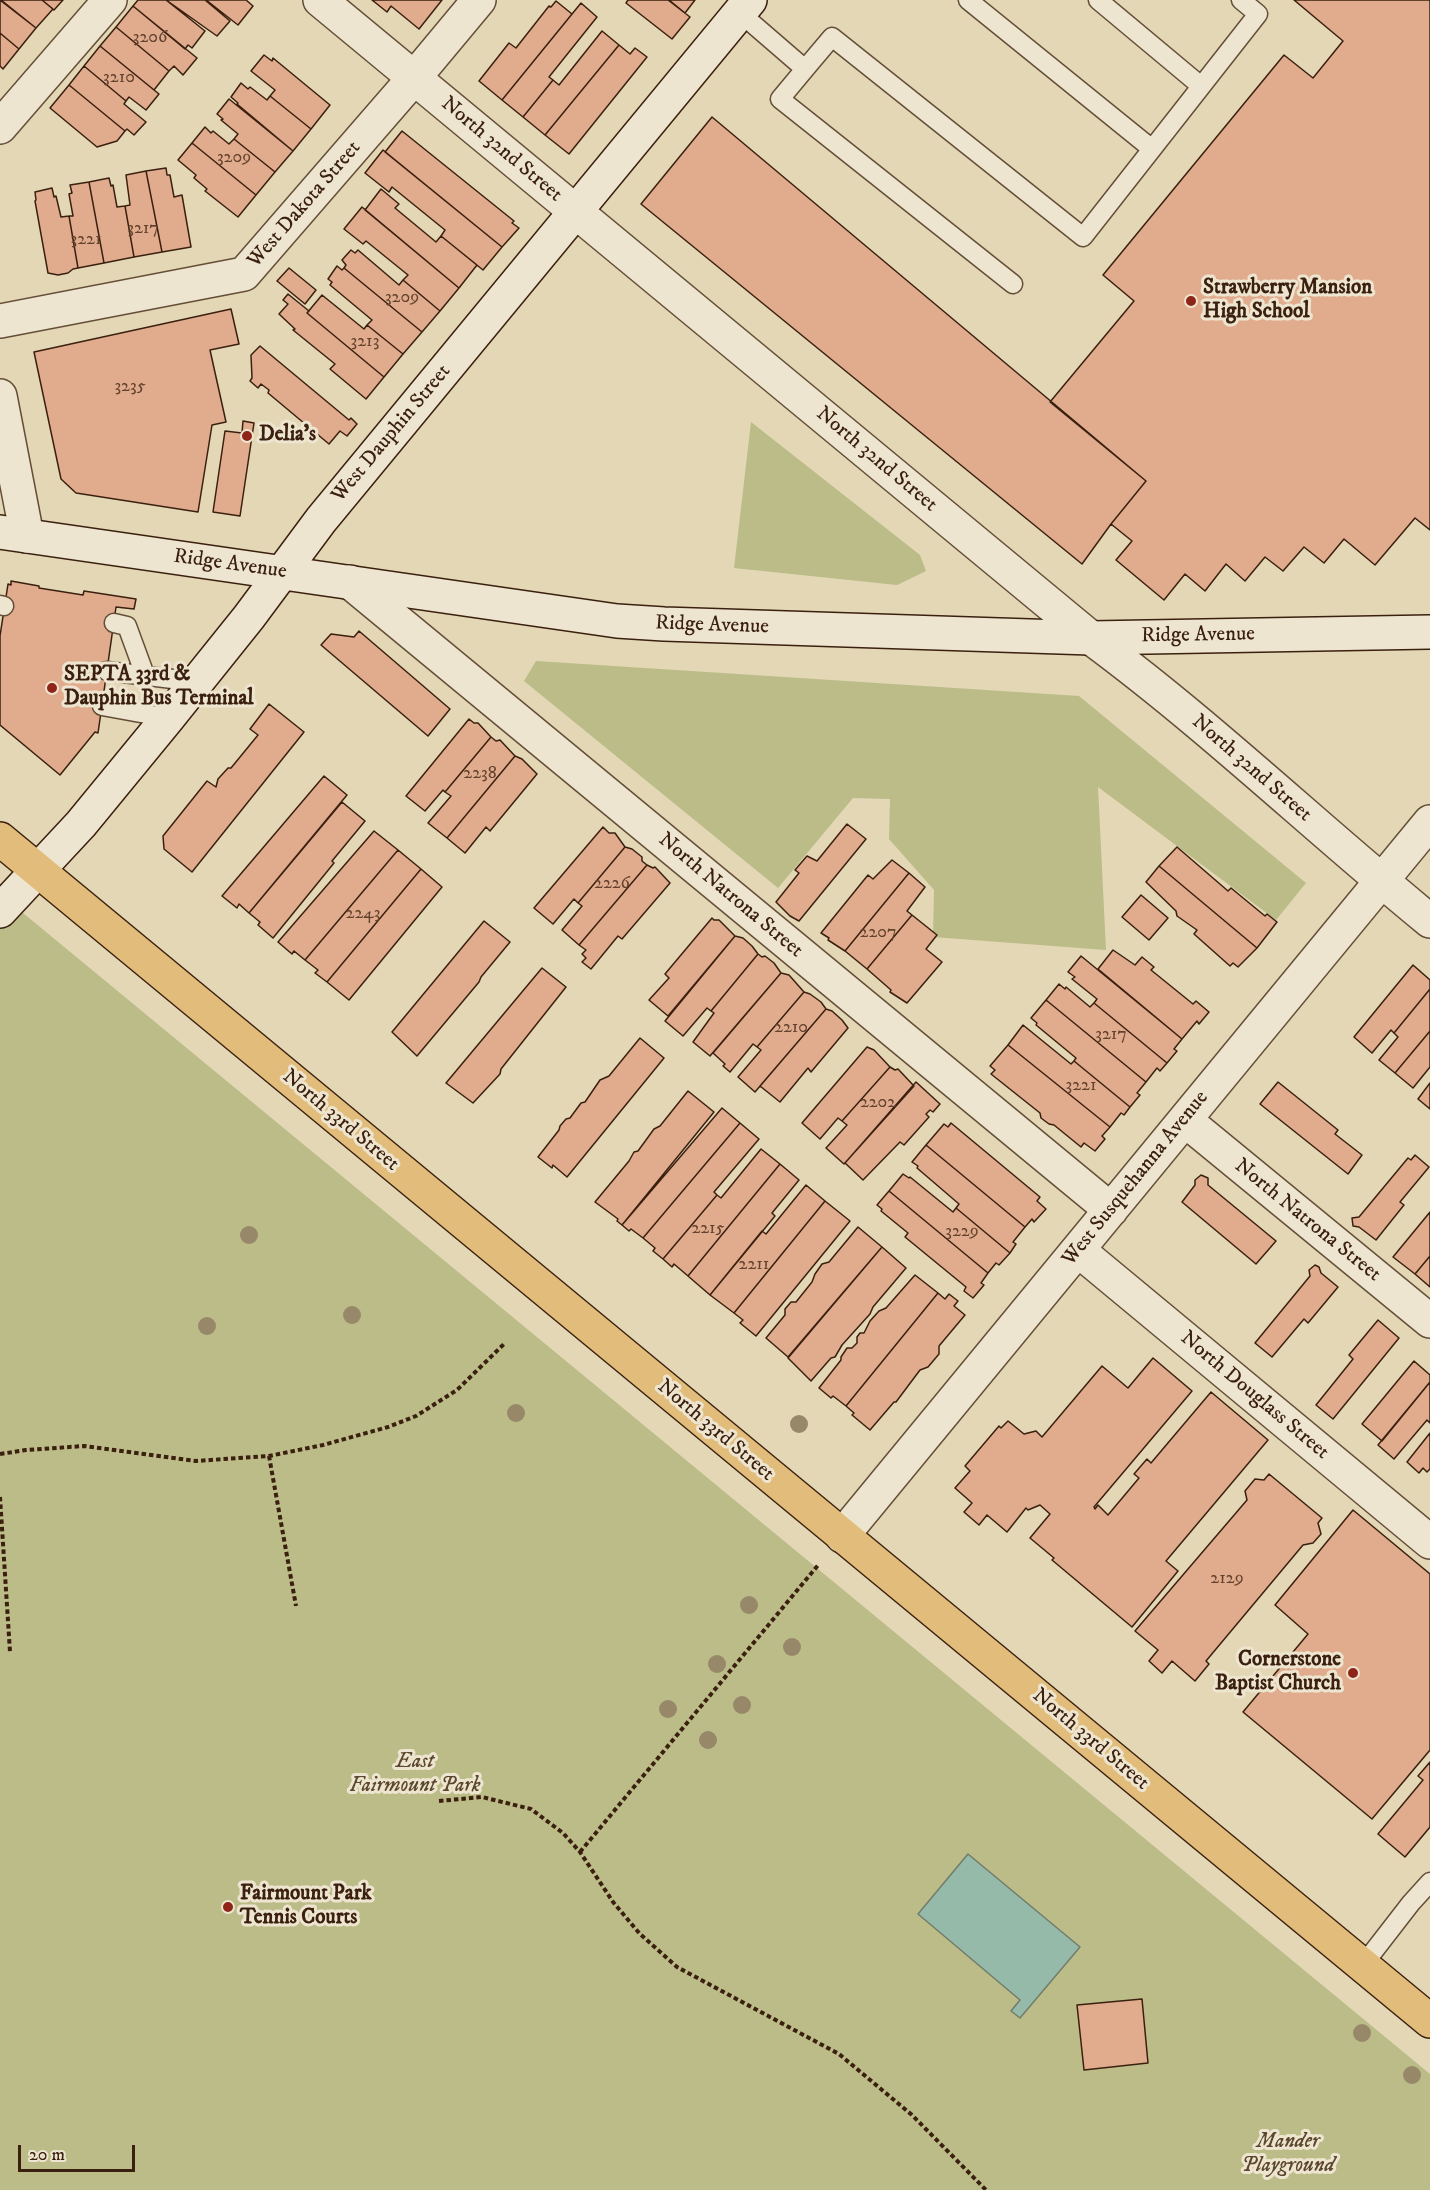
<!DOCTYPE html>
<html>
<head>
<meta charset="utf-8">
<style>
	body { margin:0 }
	#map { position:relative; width:1430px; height:2190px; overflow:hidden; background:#e3d7b5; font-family:"IM FELL DW Pica",serif }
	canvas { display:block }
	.scale { position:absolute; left:18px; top:2145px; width:117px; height:27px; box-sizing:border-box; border:3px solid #3b200f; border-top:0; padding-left:8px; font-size:18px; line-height:21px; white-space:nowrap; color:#3b200f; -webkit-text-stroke:4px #ede5cf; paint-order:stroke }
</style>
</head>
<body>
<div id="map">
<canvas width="1430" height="2190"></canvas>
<div class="scale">20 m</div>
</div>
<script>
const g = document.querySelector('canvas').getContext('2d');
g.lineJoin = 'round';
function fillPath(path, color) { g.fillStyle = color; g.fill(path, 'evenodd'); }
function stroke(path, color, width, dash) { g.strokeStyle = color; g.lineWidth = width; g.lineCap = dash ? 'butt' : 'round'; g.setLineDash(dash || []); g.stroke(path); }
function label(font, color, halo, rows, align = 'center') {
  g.font = font + ' "IM FELL DW Pica",serif'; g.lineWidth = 6; g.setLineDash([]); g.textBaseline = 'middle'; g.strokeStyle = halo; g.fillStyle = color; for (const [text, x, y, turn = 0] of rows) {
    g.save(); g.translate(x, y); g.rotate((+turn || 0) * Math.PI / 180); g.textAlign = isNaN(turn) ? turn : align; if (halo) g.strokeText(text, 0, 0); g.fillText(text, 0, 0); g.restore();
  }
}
fillPath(new Path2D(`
	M751,422L920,555L926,571L897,585L734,568Z
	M536,661L1079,696L1306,883L1276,920L1098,787L1106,950L933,937L934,890L889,839L890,799L853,798L778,888L524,681Z
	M0,894L1430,2074V2190H0Z`), '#bbbc88');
const water = new Path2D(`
	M968,1854L1080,1947L1020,2018L1011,2011L1020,2000L918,1914Z`);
fillPath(water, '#96baa9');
stroke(water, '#727c6b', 1.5);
const building = new Path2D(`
	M0,0L36,28L19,49L0,33Z
	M1,0H42L53,9L36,28Z
	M42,0H63L54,10Z
	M138,0H166L205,31L192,48L188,45L185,49L133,6Z
	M166,0H205L230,21L217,36Z
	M206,0H246L253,6L238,25Z
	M372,0H442L419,29L391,6L387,12Z
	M628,0H668L690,17L672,39L626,3Z
	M669,0H695L685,13Z
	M1294,0H1430V530L1415,518L1375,565L1344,539L1324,563L1304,547L1283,571L1265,557L1245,581L1226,564L1205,591L1185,574L1164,600L1116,560L1132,541L1111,524L1146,481L1050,402L1134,301L1103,275L1284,55L1313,78L1343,41Z
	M556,1L572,14L502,100L479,81L509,43L516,48L549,6L551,7Z
	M581,3L597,17L549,77L553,80L523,117L502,100Z
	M133,6L197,58L183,75L174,66L169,71L116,27Z
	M116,27L169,71L154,90L100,46Z
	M602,31L619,45L545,135L523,117L553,80L559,85Z
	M0,33L19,49L3,69L0,66Z
	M619,45L630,54L635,48L647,57L569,154L545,135Z
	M100,46L159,94L146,110L129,97L126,101L84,66Z
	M264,55L272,61L273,58L330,105L311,129L270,96L275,90L251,71Z
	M84,66L126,101L124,104L146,122L134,135L127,129L125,131L69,85Z
	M241,83L248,89L250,87L267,100L270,96L311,129L293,151L237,104L238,103L231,97Z
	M69,85L125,131L117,141L97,147L50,108Z
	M229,99L293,151L275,172L234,139L238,134L221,120L223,119L217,114Z
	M712,117L1146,481L1111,524L1082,564L641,204Z
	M205,127L211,133L213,131L229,144L234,139L275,172L256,195L192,143Z
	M402,131L514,221L512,223L519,228L502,247L385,152Z
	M192,143L256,195L238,217L205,191L207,189L194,178L196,175L178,160Z
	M383,150L502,247L483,270L441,236L445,230L392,187L389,192L365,173Z
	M166,168L167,175H170L174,197L182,195L191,247L162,252L146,171Z
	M146,171L162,252L134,257L125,206L130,205L126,175Z
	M109,178L111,186L113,185L117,207L125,206L134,257L104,263L89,182Z
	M89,182L104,263L78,268L69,216H73L69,194L72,193L70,185Z
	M52,188L54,197L56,196L61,217L69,216L78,268L73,269L68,273L58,275L48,273L35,201L36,200L35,192Z
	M381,189L399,204L395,208L436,242L441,236L477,265L459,288L365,210Z
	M362,207L459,288L440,311L403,280L408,275L366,241L363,244L344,229Z
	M351,250L355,253L358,250L399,285L403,280L440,311L422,332L344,268L346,265L342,260Z
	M337,266L342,270L344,268L422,332L403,354L367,325L372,320L330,285L332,282L328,279Z
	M289,268L316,290L305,304L277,281Z
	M288,294L309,311L307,313L384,377L366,399L330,369L335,364L293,330L295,329L279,314L288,304L283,300Z
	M322,295L364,329L367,325L403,354L384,377L307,313Z
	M231,309L239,344L210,350L226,422L212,425L198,512L76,493L61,479L34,352Z
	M260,346L349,420L351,418L357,424L347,436L340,431L329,444L268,393L269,390L261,384L258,388L250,381L252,378L251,355Z
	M243,421L254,423L240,516L213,512L225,431L242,433Z
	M11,581L39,586V588L83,595L84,591L136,599L134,609L116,607L98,733L95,732L60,775L0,725V636L8,584L11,585Z
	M359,631L450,709L428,736L321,645L331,634L354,637Z
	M269,704L304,732L192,872L164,849L163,836L207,781L216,787L218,779L228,768H231L258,735L250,729Z
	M469,719L474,723H478L491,737L445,792L443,790L425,811L406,796Z
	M491,737L496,741L500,740L515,756L447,838L428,823L451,796L445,792Z
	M515,756L522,759L537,774L490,831L486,827L465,853L447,838Z
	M324,776L347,795L249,913L239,904L237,908L222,896Z
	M342,802L365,821L332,861L334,863L273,938L258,925L260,922L249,913Z
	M847,824L866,839L799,921L790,916L776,902L799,873L795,870L807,856L817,861Z
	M603,827L609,833H615L625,847L578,903L574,899L553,924L534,908Z
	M374,831L398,850L305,960L294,951L292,954L278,942Z
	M625,847L632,849L642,857V861L647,865L579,945L562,930L582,906L578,903Z
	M1177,847L1228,891L1231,888L1265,916L1267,914L1277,922L1257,948L1159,866Z
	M398,850L421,869L327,982L315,973L318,970L305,960Z
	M892,860L909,873L845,951L828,940L829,938L821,933L868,875L873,879Z
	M647,865L653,868L655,867L670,883L622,939L618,936L591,969L582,962L586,958L582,954L586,950L579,945Z
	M1159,866L1257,948L1238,967L1233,963L1230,966L1194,934L1197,930L1177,916L1176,911L1146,882Z
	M421,869L442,887L349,1000L327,982Z
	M909,873L925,887L907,911L912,915L867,969L845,951Z
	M1141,895L1168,918L1149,940L1122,917Z
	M912,915L937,935L926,949L942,962L907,1003L890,992L891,990L867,969Z
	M712,918L714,920H719L735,936L668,1016L649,1000L669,978L665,974Z
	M484,921L510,942L481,977L479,982L417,1056L392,1032Z
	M735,936L743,938L752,946L758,954L711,1011L707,1008L683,1036L665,1021Z
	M1113,950L1135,965L1142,957L1154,967L1151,970L1193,1004L1196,1001L1209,1012L1199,1024L1197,1021L1182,1039L1098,969Z
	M758,954L762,957L765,956L774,963L781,973L710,1056L693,1042L714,1013L711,1011Z
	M1081,956L1182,1039L1174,1049L1177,1051L1167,1063L1094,1003L1097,999L1072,979L1075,977L1068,972Z
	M1413,965L1430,980V989L1394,1033L1391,1030L1372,1053L1354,1037Z
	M542,968L566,987L501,1069L500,1074L473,1103L446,1083Z
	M781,973L789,975L804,992L757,1047L753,1044L730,1072L723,1066L725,1064L713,1053Z
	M1059,984L1065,989L1066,987L1090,1007L1094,1003L1167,1063L1160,1071L1157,1068L1146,1082L1046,1000Z
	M1430,989V1031L1395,1073L1379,1060L1398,1037L1394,1033Z
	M804,992L810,994L821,1002L826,1009L755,1092L738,1077L761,1050L757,1047Z
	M1046,1000L1146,1082L1137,1093L1140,1095L1130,1107L1074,1061L1076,1058L1036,1025L1037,1023L1031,1018Z
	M826,1009L832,1011L842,1020L848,1028L811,1072L808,1068L780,1102L760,1086Z
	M1023,1025L1071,1064L1074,1061L1130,1107L1124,1115L1121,1113L1110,1127L1008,1045Z
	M1430,1031V1067L1413,1088L1395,1073Z
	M640,1038L664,1058L567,1177L553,1165L552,1168L538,1157L559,1130L560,1126L566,1119L570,1118L581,1103L585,1102L600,1080L609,1076Z
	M1008,1045L1110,1127L1102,1136L1105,1139L1095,1151L1084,1143L1081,1147L1054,1125L1049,1124L1041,1118L1040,1113L991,1074L995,1070L990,1066Z
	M867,1047L874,1050L890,1067L842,1121L838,1118L820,1139L802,1123Z
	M890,1067L895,1070L898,1069L914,1086L844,1164L826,1148L847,1125L842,1121Z
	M916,1082L940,1104L933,1112L930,1110L926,1114L929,1117L904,1145L900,1142L863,1180L845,1163Z
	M1278,1082L1338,1130L1335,1134L1362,1155L1348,1174L1260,1104Z
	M1430,1083V1109L1418,1099Z
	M688,1091L714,1112L622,1225L617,1221L618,1219L595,1202L629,1161L634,1152L638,1151L654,1129L660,1126Z
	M722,1108L740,1123L643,1238L631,1229L629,1231L622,1225Z
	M740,1123L759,1139L714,1192L717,1195L663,1259L653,1251L655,1248L643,1238Z
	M951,1123L1040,1197L1037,1201L1046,1209L1034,1222L1032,1219L1025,1227L926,1145L944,1124L948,1127Z
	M926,1145L1025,1227L1013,1242L1016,1244L1010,1253L956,1208L959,1204L917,1168L918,1166L912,1162Z
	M761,1149L780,1164L688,1276L674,1264L672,1267L663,1259L717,1195L721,1198Z
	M1415,1155L1429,1167L1400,1202L1404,1205L1376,1240L1359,1227L1353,1226L1352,1218L1359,1217L1408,1158L1411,1160Z
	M780,1164L799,1180L772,1213L775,1216L710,1295L688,1276Z
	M903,1174L909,1178L910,1177L953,1212L956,1208L1010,1253L999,1265L996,1263L988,1273L889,1191Z
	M1201,1175L1208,1178V1185L1276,1241L1256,1264L1182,1202L1195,1185V1180Z
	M806,1185L825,1201L734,1313L710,1295L762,1231L766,1234Z
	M889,1191L988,1273L981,1283L984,1285L973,1298L964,1291L966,1287L905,1237L908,1233L881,1211L882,1209L877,1205Z
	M825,1201L850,1221L756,1336L740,1323L743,1320L734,1313Z
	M1430,1212V1256L1415,1274L1393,1257Z
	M858,1227L882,1247L788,1357L766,1338L785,1315V1309L791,1302H796L812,1282L815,1274L822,1264L829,1262Z
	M882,1247L906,1268L873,1307L870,1314L842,1345L835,1357L831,1358L811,1381L788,1358Z
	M1430,1256V1287L1415,1274Z
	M1315,1265L1319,1267L1321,1273L1338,1287L1308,1323L1304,1319L1272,1357L1255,1343L1310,1276L1309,1270Z
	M915,1275L938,1293L846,1406L833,1396L831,1398L819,1388L841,1360V1357L847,1348H852L857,1343V1337L860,1333H864L870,1321L879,1311L886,1308Z
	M938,1293L945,1299L949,1294L958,1301L954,1306L965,1315L939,1346V1354L928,1367L920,1370L896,1402H894L870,1430L852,1415L854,1413L846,1406Z
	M1378,1320L1399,1338L1333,1419L1316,1405L1353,1359L1349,1355Z
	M1153,1358L1192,1391L1094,1507L1095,1509L1098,1505L1108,1515L1139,1478L1134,1474L1147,1459L1151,1463L1211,1392L1268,1440L1166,1561L1178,1571L1132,1627L1052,1560L1054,1558L1030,1538L1050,1514L1040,1505L1028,1510L1026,1508L1007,1532L987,1515L979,1525L964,1512L972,1503L955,1488L970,1471L965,1466L999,1426L1001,1428L1008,1421L1024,1434L1036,1431L1042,1437L1102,1366L1128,1388Z
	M1414,1361L1430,1375V1382L1382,1441L1362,1424Z
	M1430,1382V1423L1427,1420L1394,1459L1378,1445Z
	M1430,1433V1469L1427,1472L1423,1468L1419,1473L1407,1462Z
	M1269,1474L1322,1518L1318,1523L1321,1534L1313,1543L1303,1545L1206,1661L1209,1664L1195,1681L1172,1661L1162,1673L1149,1661L1158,1650L1135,1631L1247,1500L1245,1491L1255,1479L1264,1480Z
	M1353,1510L1430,1574V1750L1372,1819L1243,1712L1308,1634L1275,1605Z
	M1430,1762V1827L1405,1857L1378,1834L1423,1780L1418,1776Z
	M1142,1999L1148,2063L1084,2070L1077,2005Z`);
fillPath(building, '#e1ac8d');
stroke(building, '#3b200f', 1.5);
const lane = new Path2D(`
	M968,0L1152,149
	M1098,0L1201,86
	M739,12L805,69L780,99L1013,284
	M805,69L832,37L1083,237L1258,14L1241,0
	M0,605L4,606
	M114,623L127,626L145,675
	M107,671L197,682
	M102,706L168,718
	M1363,1965L1411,1903L1430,1882`);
const street = new Path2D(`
	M320,0L1091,638C1209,725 1316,828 1430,921
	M0,127L110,0
	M0,321L244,274L414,78L479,0
	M0,396L27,536
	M350,582L1111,1210
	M1185,1120L1430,1321
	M1078,1250L1430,1542
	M842,1536L1430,822`);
const secondary = new Path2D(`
	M0,532L617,621L664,624L1091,638L1430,632
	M0,911L81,824L168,718L249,617L321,520L750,0`);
const primary = new Path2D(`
	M0,839L1430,2021`);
stroke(lane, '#654e38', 21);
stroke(street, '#654e38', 36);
stroke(secondary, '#3b200f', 36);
stroke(primary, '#3b200f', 36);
stroke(new Path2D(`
	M0,1454L26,1450L84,1446L196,1461L269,1456L323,1445L388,1427L416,1416L457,1390L504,1344
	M269,1456L296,1606
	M0,1497L10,1652
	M439,1801L482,1797L531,1809L563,1833L580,1852L613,1902L640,1934L677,1967L839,2054L912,2115L986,2190
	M580,1852L819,1564`), '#3b200f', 4, [4.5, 3]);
stroke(lane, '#ede5cf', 18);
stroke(street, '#ede5cf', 33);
stroke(secondary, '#ede5cf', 33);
stroke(primary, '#e2bc7a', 33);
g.fillStyle = '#98886a';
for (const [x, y] of [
	[249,1235],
	[352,1315],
	[207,1326],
	[516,1413],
	[799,1424],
	[749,1605],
	[792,1647],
	[717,1664],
	[742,1705],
	[668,1709],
	[708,1740],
	[1362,2033],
	[1412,2075]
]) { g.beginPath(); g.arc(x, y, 9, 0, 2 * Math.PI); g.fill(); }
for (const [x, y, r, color] of [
	[1191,301,6,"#8f2418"],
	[247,436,6,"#8f2418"],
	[52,688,6,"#8f2418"],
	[1353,1673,6,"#8f2418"],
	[228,1907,6,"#8f2418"]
]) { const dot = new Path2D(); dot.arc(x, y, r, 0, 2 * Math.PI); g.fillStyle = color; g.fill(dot); stroke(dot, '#ede5cf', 2); }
label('18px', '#64432e', null, [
	["3206",150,38],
	["3210",119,78],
	["3209",234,158],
	["3217",143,229],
	["3221",86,240],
	["3209",402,298],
	["3213",365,342],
	["3235",130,387],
	["2238",480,774],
	["2226",612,884],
	["2243",363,914],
	["2207",878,933],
	["2210",791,1028],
	["3217",1111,1035],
	["3221",1081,1086],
	["2202",878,1103],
	["2215",708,1229],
	["3229",962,1232],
	["2211",754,1265],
	["2129",1227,1579]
]);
label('21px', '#3b200f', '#ede5cf', [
	["North 32nd Street",501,150,40],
	["West Dakota Street",305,205,-49],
	["West Dauphin Street",392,434,-50],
	["North 32nd Street",876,460,40],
	["Ridge Avenue",230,565,8],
	["Ridge Avenue",712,626,2],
	["Ridge Avenue",1198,636,-1],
	["North 32nd Street",1251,769,41],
	["North Natrona Street",730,896,40],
	["North 33rd Street",340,1121,40],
	["West Susquehanna Avenue",1136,1179,-51],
	["North Natrona Street",1307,1221,39],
	["North Douglass Street",1254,1396,40],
	["North 33rd Street",715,1431,40],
	["North 33rd Street",1090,1740,40]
]);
label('bold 21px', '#3b200f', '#ede5cf', [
	["Strawberry Mansion",1203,289],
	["High School",1203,313],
	["Delia's",259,436],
	["SEPTA 33rd &",64,676],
	["Dauphin Bus Terminal",64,700],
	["Cornerstone",1341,1661,"right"],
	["Baptist Church",1341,1685,"right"],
	["Fairmount Park",240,1895],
	["Tennis Courts",240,1919]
], 'left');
label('italic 21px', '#5b472d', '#ede5cf', [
	["East",415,1763],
	["Fairmount Park",415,1787],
	["Mander",1288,2143],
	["Playground",1288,2167]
]);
</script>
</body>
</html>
